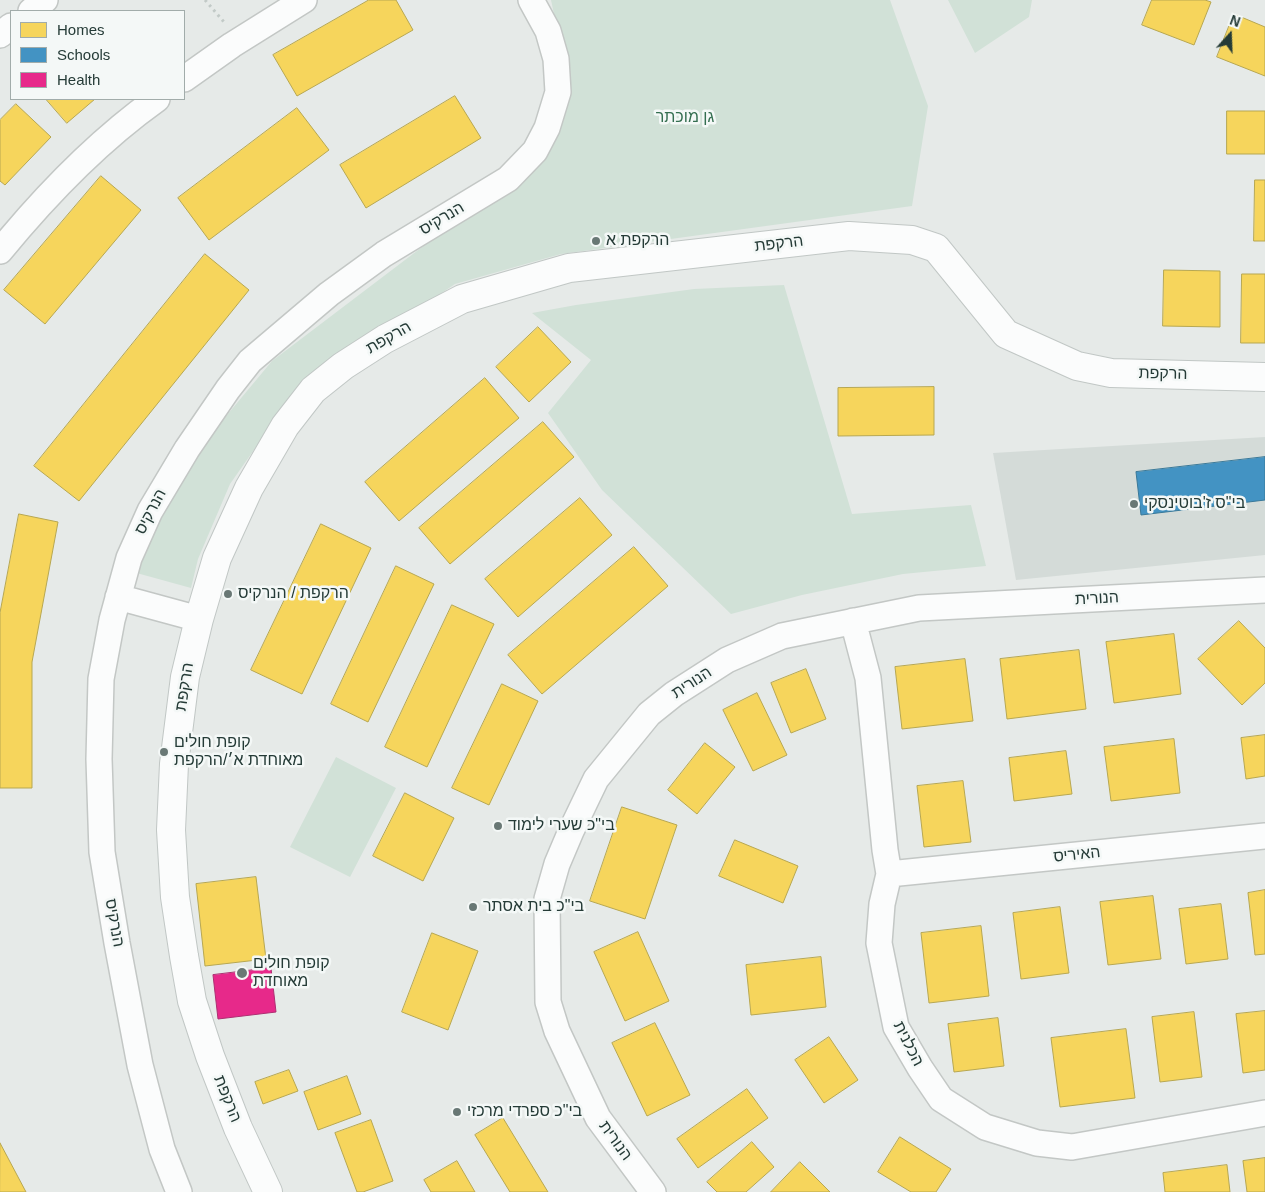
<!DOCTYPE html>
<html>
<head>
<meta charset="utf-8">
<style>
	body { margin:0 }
	#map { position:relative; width:1265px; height:1192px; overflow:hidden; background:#e6eae8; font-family:Helvetica,sans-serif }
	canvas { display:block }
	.legend { position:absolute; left:10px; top:10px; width:175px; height:90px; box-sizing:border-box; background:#f4f8f7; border:1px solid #a1acaa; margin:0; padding:6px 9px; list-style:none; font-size:15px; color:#253b37 }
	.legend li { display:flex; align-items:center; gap:10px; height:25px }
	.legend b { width:25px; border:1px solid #a1acaa }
	.north { position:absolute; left:1205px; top:10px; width:50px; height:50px; -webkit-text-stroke:4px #f4f8f7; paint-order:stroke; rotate:20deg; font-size:14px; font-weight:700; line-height:20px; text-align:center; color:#253b37 }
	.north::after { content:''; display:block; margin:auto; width:18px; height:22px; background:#253b37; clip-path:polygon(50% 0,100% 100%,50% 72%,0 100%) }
</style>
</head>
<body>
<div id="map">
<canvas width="1265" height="1192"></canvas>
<ul class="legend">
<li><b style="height:14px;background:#f6d55c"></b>Homes</li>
<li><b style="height:14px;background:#4393c3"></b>Schools</li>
<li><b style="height:14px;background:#e7298a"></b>Health</li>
</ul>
<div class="north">N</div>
</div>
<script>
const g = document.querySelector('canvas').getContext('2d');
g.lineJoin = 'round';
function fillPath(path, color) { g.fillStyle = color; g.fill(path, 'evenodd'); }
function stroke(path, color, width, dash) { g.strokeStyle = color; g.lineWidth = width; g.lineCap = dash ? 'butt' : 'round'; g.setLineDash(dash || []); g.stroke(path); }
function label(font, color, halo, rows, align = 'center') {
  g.font = font + ' Helvetica,Heebo,sans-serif'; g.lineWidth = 5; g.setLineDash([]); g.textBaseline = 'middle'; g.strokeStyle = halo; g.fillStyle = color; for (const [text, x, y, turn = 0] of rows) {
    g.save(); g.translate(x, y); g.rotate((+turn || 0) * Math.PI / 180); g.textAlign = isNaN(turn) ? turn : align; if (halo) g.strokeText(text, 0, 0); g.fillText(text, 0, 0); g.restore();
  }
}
fillPath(new Path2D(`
	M1265,437V555L1016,580L993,453Z`), '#d4dbd8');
fillPath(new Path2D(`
	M551,0H890L928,106L912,206L561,254L455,284L307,384L277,417L230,484L198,559L191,588L133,572L177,475L272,361L538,159L560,127L570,89Z
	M948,0H1032L1029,17L975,53Z
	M784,285L852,514L971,505L986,566L903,574L802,595L731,614L602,490L548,413L591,360L532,313L576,305L694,289Z
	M336,757L396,788L350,877L290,847Z`), '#d1e1d7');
const homes = new Path2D(`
	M369,0H396L413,30L297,96L273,55Z
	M1152,0H1205L1211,2L1194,45L1142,25Z
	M1234,14L1265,27V76L1217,57Z
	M455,96L481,138L366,208L340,165Z
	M46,99H95L67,123Z
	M16,104L51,137L5,185L0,181V120Z
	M297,108L329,150L209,240L178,198Z
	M1227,111H1265V154H1227Z
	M101,176L141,210L45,324L4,290Z
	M1255,180H1265V241H1254Z
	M205,254L249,290L79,501L34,466Z
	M1164,270L1220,271V327L1163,326Z
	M1242,274H1265V343H1241Z
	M538,327L571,362L529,402L496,367Z
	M485,378L519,418L399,521L365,482Z
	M934,387V435L838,436V388Z
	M543,422L574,457L450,564L419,528Z
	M580,498L612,535L518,617L485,579Z
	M19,514L58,522L32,662V788H0V613Z
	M321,524L371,548L302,694L251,670Z
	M634,547L668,586L542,694L508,655Z
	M396,566L434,584L368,722L331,704Z
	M452,605L494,624L427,767L385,747Z
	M1239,621L1265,648V683L1242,705L1198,659Z
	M1174,634L1181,694L1114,703L1106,642Z
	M1079,650L1086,709L1007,719L1000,659Z
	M965,659L973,721L902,729L895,667Z
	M806,669L826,719L791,733L771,683Z
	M502,684L538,701L489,805L452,788Z
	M757,693L787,755L753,771L723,710Z
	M1265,735V776L1246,779L1241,738Z
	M1174,739L1180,793L1111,801L1104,747Z
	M705,743L735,767L697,814L668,790Z
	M1066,751L1072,794L1014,801L1009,758Z
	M963,781L971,842L924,847L917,786Z
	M405,793L454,818L423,881L373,856Z
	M622,807L677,825L645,919L590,901Z
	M735,840L798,866L783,903L719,876Z
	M256,877L266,959L205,966L196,884Z
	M1265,890V954L1255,955L1248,893Z
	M1153,896L1161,959L1108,965L1100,902Z
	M1221,904L1228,959L1186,964L1179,909Z
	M1060,907L1069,973L1021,979L1013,913Z
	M981,926L989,996L929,1003L921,933Z
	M638,932L669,1001L625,1021L594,952Z
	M432,933L478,951L448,1030L402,1012Z
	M821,957L826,1007L751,1015L746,965Z
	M1265,1011V1070L1243,1073L1236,1014Z
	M1194,1012L1202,1077L1160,1082L1152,1017Z
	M998,1018L1004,1066L954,1072L948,1024Z
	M655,1023L690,1095L647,1116L612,1043Z
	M1126,1029L1135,1098L1060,1107L1051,1038Z
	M829,1037L858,1080L824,1103L795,1060Z
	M289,1070L298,1091L263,1104L255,1082Z
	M347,1076L361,1114L318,1130L304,1092Z
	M747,1089L768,1118L698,1168L677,1139Z
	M503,1118L548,1192H510L475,1135Z
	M371,1120L393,1181L363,1192H357L335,1133Z
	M900,1137L951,1169L936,1192H911L878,1172Z
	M752,1142L774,1167L746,1192H717L707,1182Z
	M0,1143L26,1192H0Z
	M1265,1158V1192H1247L1243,1161Z
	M457,1161L475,1192H431L424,1180Z
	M800,1162L830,1192H771Z
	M1227,1165L1230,1192H1165L1163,1173Z`);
fillPath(homes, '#f6d55c');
stroke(homes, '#b7a751', 1);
const schools = new Path2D(`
	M1265,457V500L1141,515L1136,472Z`);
fillPath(schools, '#4393c3');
stroke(schools, '#3a7999', 1);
const health = new Path2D(`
	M271,968L276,1012L218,1019L213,975Z`);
fillPath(health, '#e7298a');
stroke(health, '#ad2e71', 1);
const street = new Path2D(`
	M31,11L45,0
	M0,35L11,26
	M184,79L232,45L304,0
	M0,251C46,195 98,141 157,99
	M118,597L199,619
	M853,621L868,678L885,850L889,874L882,904L879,943L896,1027L920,1068L941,1099L985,1127L1037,1143L1072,1147L1265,1113
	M889,874L1265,836
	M179,1192L162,1149L140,1065L117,943L102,852L99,759L101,679L112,620L129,558L150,511L187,449L228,389L250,361L329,294L384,254L508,179L535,151L547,128L558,92L556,59L548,31L531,0
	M653,1192L598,1118L557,1031L548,1002L547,899L557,864L571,831L596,779L649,714L674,694L727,660L782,636L919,608L1265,590`);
const secondary = new Path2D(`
	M268,1192L238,1128L210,1056L192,1001L184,956L175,897L171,830L174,764L185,677L199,619L217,558L249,488L285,426L313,390L343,366L385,339L462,299L569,268L849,236L912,240L936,248L1006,334L1077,366L1111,373L1265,377`);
stroke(street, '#c3c7c5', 28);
stroke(secondary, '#c1c7c5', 30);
stroke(new Path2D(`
	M205,0L224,22`), '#c2cac7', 3, [2.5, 4]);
stroke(street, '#fbfcfc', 25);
stroke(secondary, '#fbfcfc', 28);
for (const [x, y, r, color] of [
	[596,241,5,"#697875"],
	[1134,504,5,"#697875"],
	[228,594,5,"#697875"],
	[164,752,5,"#697875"],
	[498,826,5,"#697875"],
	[473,907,5,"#697875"],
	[242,973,6,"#697875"],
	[457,1112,5,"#697875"]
]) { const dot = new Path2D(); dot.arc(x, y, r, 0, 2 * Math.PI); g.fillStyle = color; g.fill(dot); stroke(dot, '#f4f8f7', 2); }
label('16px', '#346e50', '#f4f8f7', [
	["גן מוכתר",685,118]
]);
label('16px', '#253b37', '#f4f8f7', [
	["הנרקיס",442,219,-31],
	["הרקפת",779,244,-7],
	["הרקפת",389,338,-30],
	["הרקפת",1163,374,1],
	["הנרקיס",151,512,-62],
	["הנורית",1097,599,-3],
	["הנורית",692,683,-33],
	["הרקפת",185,687,-81],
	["האיריס",1077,855,-6],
	["הנרקיס",114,923,80],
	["הכלנית",908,1044,63],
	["הרקפת",227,1099,68],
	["הנורית",615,1141,54]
]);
label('16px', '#253b37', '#f4f8f7', [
	["הרקפת א",606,241],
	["בי\"ס ז'בוטינסקי",1144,504],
	["הרקפת / הנרקיס",238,594],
	["קופת חולים",174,743],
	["מאוחדת א׳/הרקפת",174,761],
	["בי\"כ שערי לימוד",508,826],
	["בי\"כ בית אסתר",483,907],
	["קופת חולים",253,964],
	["מאוחדת",253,982],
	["בי\"כ ספרדי מרכזי",467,1112]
], 'left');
</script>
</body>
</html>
